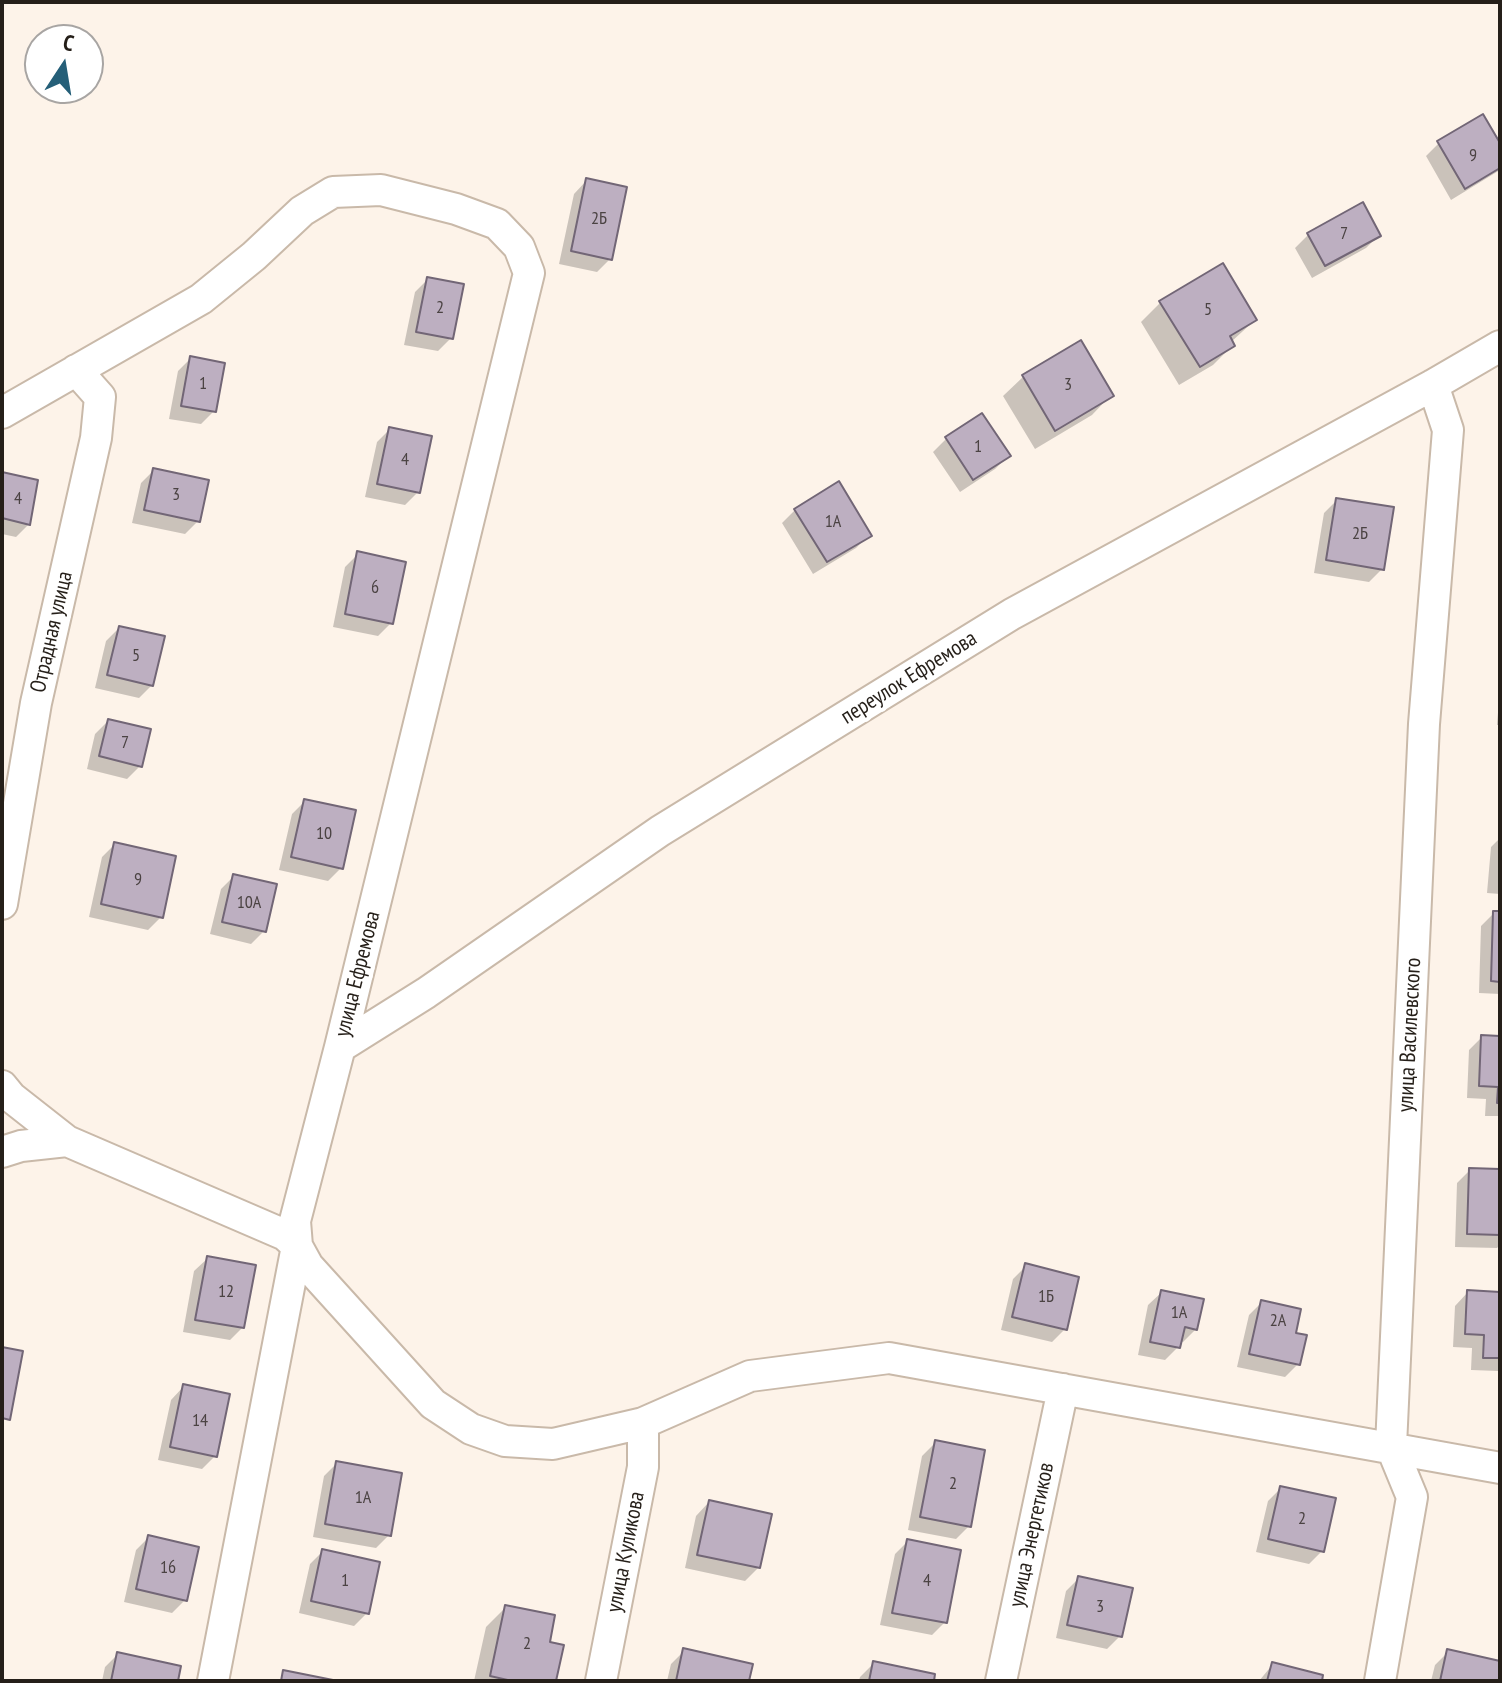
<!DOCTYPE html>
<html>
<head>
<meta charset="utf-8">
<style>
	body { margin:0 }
	#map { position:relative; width:1502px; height:1683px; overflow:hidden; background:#fdf3e9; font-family:"PT Sans Narrow",sans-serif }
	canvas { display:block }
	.frame { position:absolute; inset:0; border:4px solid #251f19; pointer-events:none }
	.north { position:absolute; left:24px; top:24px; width:80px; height:80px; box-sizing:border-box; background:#fff; border:2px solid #a8a5a3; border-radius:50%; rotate:12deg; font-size:22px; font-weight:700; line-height:32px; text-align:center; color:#251f19 }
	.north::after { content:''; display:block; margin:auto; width:28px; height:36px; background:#255f78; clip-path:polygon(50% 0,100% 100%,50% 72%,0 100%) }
</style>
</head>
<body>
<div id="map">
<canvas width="1502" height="1683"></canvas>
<div class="frame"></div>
<div class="north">С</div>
</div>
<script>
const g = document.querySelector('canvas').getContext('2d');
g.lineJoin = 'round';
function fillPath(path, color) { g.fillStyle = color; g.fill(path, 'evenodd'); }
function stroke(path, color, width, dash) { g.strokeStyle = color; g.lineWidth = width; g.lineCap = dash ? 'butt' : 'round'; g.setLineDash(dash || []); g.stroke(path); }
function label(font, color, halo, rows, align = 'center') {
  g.font = font + ' "PT Sans Narrow",sans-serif'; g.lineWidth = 8; g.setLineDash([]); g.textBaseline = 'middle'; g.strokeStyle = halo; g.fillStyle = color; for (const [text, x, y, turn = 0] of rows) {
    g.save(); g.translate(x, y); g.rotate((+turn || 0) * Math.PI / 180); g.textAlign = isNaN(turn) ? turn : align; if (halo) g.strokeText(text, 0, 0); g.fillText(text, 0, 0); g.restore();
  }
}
fillPath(new Path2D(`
	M1439,143L1500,147V170L1451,200L1426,156Z
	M587,180L610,259L597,272L559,264L574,194Z
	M1308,235H1379L1366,248L1312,278L1295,248Z
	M428,279L451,338L438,351L404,345L415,292Z
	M1161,302L1255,320L1231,342L1233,345L1213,365L1179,385L1141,322Z
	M1080,343L1111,395L1092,415L1035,449L1003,396L1023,377Z
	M191,358L214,411L201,424L169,419L178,371Z
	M390,429L418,492L405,505L365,497L377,442Z
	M946,439L1008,456L995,469L960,492L933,452Z
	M154,470L198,521L185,534L132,523L141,483Z
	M2,474L29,524L16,537L2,534Z
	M1337,500L1382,569L1369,582L1314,573L1324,513Z
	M795,510L869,535L856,548L813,574L782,523Z
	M358,554L391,623L378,636L333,627L345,567Z
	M119,628L152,685L139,698L95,688L106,641Z
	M1500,687V725H1497Z
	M108,721L140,766L127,779L87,769L95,734Z
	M305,801L341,868L328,881L279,870L292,814Z
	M1500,838V894L1487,893L1491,847Z
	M115,844L161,917L148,930L89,917L102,857Z
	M234,876L264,931L251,944L210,934L221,889Z
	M1494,913H1500V994L1479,993L1481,926Z
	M1482,1037L1500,1038V1116H1485L1486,1099L1467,1098L1469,1050Z
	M1470,1170L1500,1171V1245L1497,1248L1455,1247L1457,1183Z
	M208,1258L243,1327L230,1340L183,1332L194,1271Z
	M1026,1266L1065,1329L1052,1342L1001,1330L1013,1279Z
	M1162,1292L1196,1329L1183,1342L1180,1341L1178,1347L1165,1360L1138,1355L1148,1305Z
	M1468,1292L1500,1294L1498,1371L1471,1370L1472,1348L1453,1347L1455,1306Z
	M1262,1302L1298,1364L1285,1377L1237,1367L1249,1315Z
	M184,1386L215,1456L202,1469L158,1460L171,1400Z
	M935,1443L969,1526L956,1539L908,1530L922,1456Z
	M337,1463L389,1535L376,1548L313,1537L324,1476Z
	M1281,1488L1322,1551L1309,1564L1256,1552L1268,1501Z
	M709,1502L758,1568L745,1581L685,1568L696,1516Z
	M149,1537L185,1600L172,1613L124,1602L136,1550Z
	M908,1541L945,1622L932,1635L880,1625L895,1554Z
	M323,1551L367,1613L354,1626L299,1613L310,1564Z
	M1079,1578L1120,1636L1107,1649L1056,1638L1066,1591Z
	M506,1607L554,1681H474L486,1627Z
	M684,1651L747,1681H667L671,1664Z
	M1448,1652L1500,1663V1681H1431L1435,1665Z
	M118,1654L176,1681H102L105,1667Z
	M873,1664L932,1681H859L860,1677Z
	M1273,1664L1319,1681H1259Z`), '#0003');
const building = new Path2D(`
	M1483,114L1500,143V168L1465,189L1437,141Z
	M586,178L627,187L612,260L571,251Z
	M1363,202L1381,236L1325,266L1307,233Z
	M1223,263L1257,320L1230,336L1235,346L1200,367L1159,301Z
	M427,277L464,284L453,339L416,332Z
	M1081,340L1114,396L1055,431L1022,375Z
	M190,356L225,363L216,412L181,406Z
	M982,413L1011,456L973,480L945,437Z
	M389,427L432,436L420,493L377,484Z
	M153,468L209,480L200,522L144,510Z
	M2,472L38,480L30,525L2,518Z
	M839,481L872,536L827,562L794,509Z
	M1336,498L1394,507L1384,570L1326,560Z
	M357,551L406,562L393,624L345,614Z
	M119,626L165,636L153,686L107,675Z
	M108,719L151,729L142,767L99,756Z
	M304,799L356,810L343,869L291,857Z
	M114,842L176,856L163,918L101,904Z
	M233,874L277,884L266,932L222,922Z
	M1493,911H1500V982L1491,981Z
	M1481,1035L1500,1036V1103H1497L1498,1087L1479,1086Z
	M1469,1168L1500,1169V1235L1467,1234Z
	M207,1256L256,1265L244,1328L195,1320Z
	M1025,1263L1079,1277L1067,1330L1012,1317Z
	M1161,1290L1204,1299L1197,1330L1185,1327L1180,1348L1150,1342Z
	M1467,1290L1500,1292V1358H1483L1484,1335L1465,1334Z
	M1261,1300L1301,1309L1296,1333L1307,1335L1300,1365L1249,1354Z
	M2,1347L23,1351L10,1420L2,1418Z
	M183,1384L230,1394L217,1457L170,1447Z
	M935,1440L985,1450L971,1527L920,1517Z
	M336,1461L402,1473L391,1536L325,1524Z
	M1280,1486L1336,1498L1324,1552L1268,1539Z
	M709,1500L772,1514L760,1568L697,1555Z
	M148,1535L199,1547L187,1601L136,1589Z
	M907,1539L961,1550L947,1623L892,1613Z
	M322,1549L380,1562L369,1614L311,1601Z
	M1078,1576L1133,1588L1122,1637L1067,1625Z
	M505,1605L555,1615L550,1642L564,1645L556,1681H512L490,1676Z
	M683,1648L753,1664L749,1681H676Z
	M1447,1649L1500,1661V1681H1440Z
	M117,1652L181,1666L178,1681H111Z
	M873,1661L935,1674L934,1681H869Z
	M1272,1662L1323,1675L1322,1681H1267Z
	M283,1670L338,1681H281Z`);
fillPath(building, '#bdafc1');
stroke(building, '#726676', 2);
const minor = new Path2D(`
	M2,413L201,299L254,256L302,211L333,192L381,190L456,209L497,224L519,247L529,273L340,1047L295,1221L297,1246L213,1681
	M2,904L36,703L96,438L100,397L76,370
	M340,1047L426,993L660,831L1012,614L1433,385L1500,346
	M2,1086L11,1097L67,1141
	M2,1152L21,1146L67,1141L285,1235L297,1246L308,1266L433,1404L471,1429L505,1441L553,1444L643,1423L750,1376L889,1358L1500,1468
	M601,1681L643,1467V1423
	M1001,1681L1063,1389
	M1380,1681L1412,1497L1391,1446L1424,724L1448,430L1433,385`);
stroke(minor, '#c9b9a9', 34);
stroke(minor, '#fff', 30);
label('18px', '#4b4343', null, [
	["9",1473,156],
	["2Б",599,219],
	["7",1344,234],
	["2",440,308],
	["5",1208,310],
	["1",203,384],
	["3",1068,385],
	["1",978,447],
	["4",405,460],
	["3",176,495],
	["4",18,499],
	["1А",833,522],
	["2Б",1360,534],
	["6",375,588],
	["5",136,656],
	["7",125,743],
	["10",324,834],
	["9",138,880],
	["10А",249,903],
	["12",226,1292],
	["1Б",1046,1297],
	["1А",1179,1313],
	["2А",1278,1321],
	["14",200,1421],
	["2",953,1484],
	["1А",363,1498],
	["2",1302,1519],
	["16",168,1568],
	["1",345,1581],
	["4",927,1581],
	["3",1100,1607],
	["2",527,1644]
]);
label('22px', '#251f19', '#fff', [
	["Отрадная улица",52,632,-77],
	["переулок Ефремова",909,678,-32],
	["улица Ефремова",358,974,-76],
	["улица Василевского",1410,1035,-87],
	["улица Энергетиков",1032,1535,-78],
	["улица Куликова",626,1552,-79]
]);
</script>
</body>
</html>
